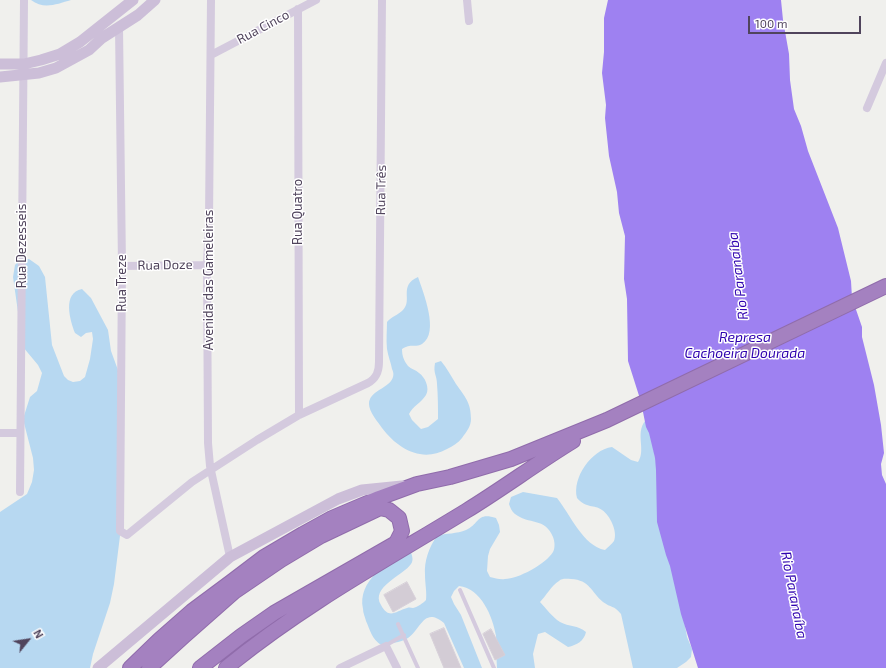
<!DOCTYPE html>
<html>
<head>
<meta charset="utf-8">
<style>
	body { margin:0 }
	#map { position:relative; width:886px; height:668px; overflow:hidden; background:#f0f0ed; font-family:"Exo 2",sans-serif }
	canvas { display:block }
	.north { position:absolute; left:8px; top:620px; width:40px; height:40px; -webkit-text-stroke:3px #fff; paint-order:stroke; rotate:60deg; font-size:11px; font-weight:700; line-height:16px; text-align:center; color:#50445c }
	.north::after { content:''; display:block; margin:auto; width:14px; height:18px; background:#50445c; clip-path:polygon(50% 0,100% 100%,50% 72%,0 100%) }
	.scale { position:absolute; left:748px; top:16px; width:113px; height:18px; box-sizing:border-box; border:2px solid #50445c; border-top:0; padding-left:5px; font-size:12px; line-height:14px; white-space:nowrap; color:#50445c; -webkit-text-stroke:3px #fff; paint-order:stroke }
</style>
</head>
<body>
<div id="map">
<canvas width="886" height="668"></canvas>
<div class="north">N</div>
<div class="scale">100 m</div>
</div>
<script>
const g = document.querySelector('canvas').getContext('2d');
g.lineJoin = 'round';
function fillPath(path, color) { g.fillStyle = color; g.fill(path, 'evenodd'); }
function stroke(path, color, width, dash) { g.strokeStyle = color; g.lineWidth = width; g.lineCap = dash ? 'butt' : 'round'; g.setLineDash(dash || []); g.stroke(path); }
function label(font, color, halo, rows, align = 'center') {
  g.font = font + ' "Exo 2",sans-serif'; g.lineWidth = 3; g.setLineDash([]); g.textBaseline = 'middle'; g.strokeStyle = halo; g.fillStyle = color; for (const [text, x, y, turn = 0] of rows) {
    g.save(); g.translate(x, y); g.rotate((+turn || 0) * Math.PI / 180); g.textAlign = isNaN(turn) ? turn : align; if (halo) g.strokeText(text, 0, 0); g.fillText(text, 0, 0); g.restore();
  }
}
fillPath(new Path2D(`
	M31,0H71C57,4 44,10 31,0Z
	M20,259H29L39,266L45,277L52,345L64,376L68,380L73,382L80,381L85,377L90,359L93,339L92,332L86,333L81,337L75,333C70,320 62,293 82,289L91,298L108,330L111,351L122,381L121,404L124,484V504L114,584L110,603L93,654L90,668H0V512L27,494L32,482L34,470L33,458L23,419L30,397L37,391L42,373L38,365L23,347L13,277L15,265Z
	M418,277C423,292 440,333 422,344C415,348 411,343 402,349C402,356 404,361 408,366C411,369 416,370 419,373C425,377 430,388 426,395C421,403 413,406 409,414L412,420L421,429L428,427L438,419C438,408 438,396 437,384C437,375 433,374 435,363L441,361C447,368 451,376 456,384C465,397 471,402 471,419C471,427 466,432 462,438C458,443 453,446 447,449C422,463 398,449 382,428C378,422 369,412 369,404C369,392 385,389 391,381C394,377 394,373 392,369C391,363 388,356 387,349C386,340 387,330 387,322C391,317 398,315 403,310C413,300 398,286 418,277Z
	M648,418L687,637L692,649L691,657L686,662L677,668H633L621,614C614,605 611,608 603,602C591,592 590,580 571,579C567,579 562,578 559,581C551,586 546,596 540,602C546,608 552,617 560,622C569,627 578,625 586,632C584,641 577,645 568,647L545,632L538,634L533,654L535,668H497C496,657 497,647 496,636C493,617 481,588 459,586L454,591L451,597L454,604L461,615L482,668H464L444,623C424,606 421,629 408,638C400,643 389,643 381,645C372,639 370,630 366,621C365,617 363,613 363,609C357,581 388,561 410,550C412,555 414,560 411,564C404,575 370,587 381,605C389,620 396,611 407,608C410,607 411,608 413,608C418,607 423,603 426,600C427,592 425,584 425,575C424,561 429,547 437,536C446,533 457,534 466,530C480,524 476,512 496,518L499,525L500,532L490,549L488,556L487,571L490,577C495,578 500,580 505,579C518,579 546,564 553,552C555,548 555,542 553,537C545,517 529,525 515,514C512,512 510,507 509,504L511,497L523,492L557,498C570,514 583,546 605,550C608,547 612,544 614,541C618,532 610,515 602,510C594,504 587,509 577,498C572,478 591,450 612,447L631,460L638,462C647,449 633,431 648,418Z`), '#b7d8f1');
fillPath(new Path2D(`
	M608,0H781L783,20L789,54L790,80L794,109L801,126L808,151L838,228L851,281L852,298L862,327V337L874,385L881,425L884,453L881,464L882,475L886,484V668H698L681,614L670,566L666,555L657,522L656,470L655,458L649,433L646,427L641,402L628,361L627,299L624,279L625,236L619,213L617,192L609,156L605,118L606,105L602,73L604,52V18Z`), '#9e81f1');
const building = new Path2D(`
	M407,582L416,599L393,612L384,595Z
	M444,628L461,668H444L430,634Z
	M491,629L505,655L495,660L483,634Z`);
fillPath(building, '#d3ccd5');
stroke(building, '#d7d0d9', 1);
const highway = new Path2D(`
	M130,668L159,640L192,611L231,582L264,557L303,534L332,518L379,498L417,484L450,477L511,459L607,420L886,286
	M149,668L184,636L234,592L281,560L321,536L380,508L389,510L399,518L402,531L396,543L274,613L241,636L200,668
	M226,668C300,607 384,561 466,511C502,489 537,463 573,441`);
stroke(highway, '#906cab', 16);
stroke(new Path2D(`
	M460,590L494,668
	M398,624L418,668
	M386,646L390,643L404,635`), '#d4cade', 4);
stroke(new Path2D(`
	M211,0L209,220L207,265L208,443L210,466L230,557
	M467,0L469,21
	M298,9L299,415
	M119,27L122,266L120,531L127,535L192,482L257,440L299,415L368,383C377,378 379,371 379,362L382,0
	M211,55L316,0
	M867,108L886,63
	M122,266L207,265
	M0,433H20
	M20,492L24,0
	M340,668L386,646L397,668`), '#d4cade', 8);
stroke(new Path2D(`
	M0,64H24L41,60L60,54L80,42L133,0
	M0,77L39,73L56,68L89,50L102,38L138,15L155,0
	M98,668L230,557L338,499L362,490L402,486`), '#ccbed8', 11);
stroke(highway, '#a481c0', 14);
label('13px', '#50445c', '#fff', [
	["Rua Cinco",263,27,-28],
	["Rua Três",381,190,-89],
	["Rua Quatro",298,212,-90],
	["Rua Dezesseis",22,246,-90],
	["Rua Doze",165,265,-1],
	["Avenida das Gameleiras",209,280,-90],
	["Rua Treze",122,283,-90]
]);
label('italic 14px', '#2f03af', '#fff', [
	["Rio Paranaíba",738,276,-97],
	["Represa",745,337],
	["Cachoeira Dourada",745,353],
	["Rio Paranaíba",794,595,79]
]);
</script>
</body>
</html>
